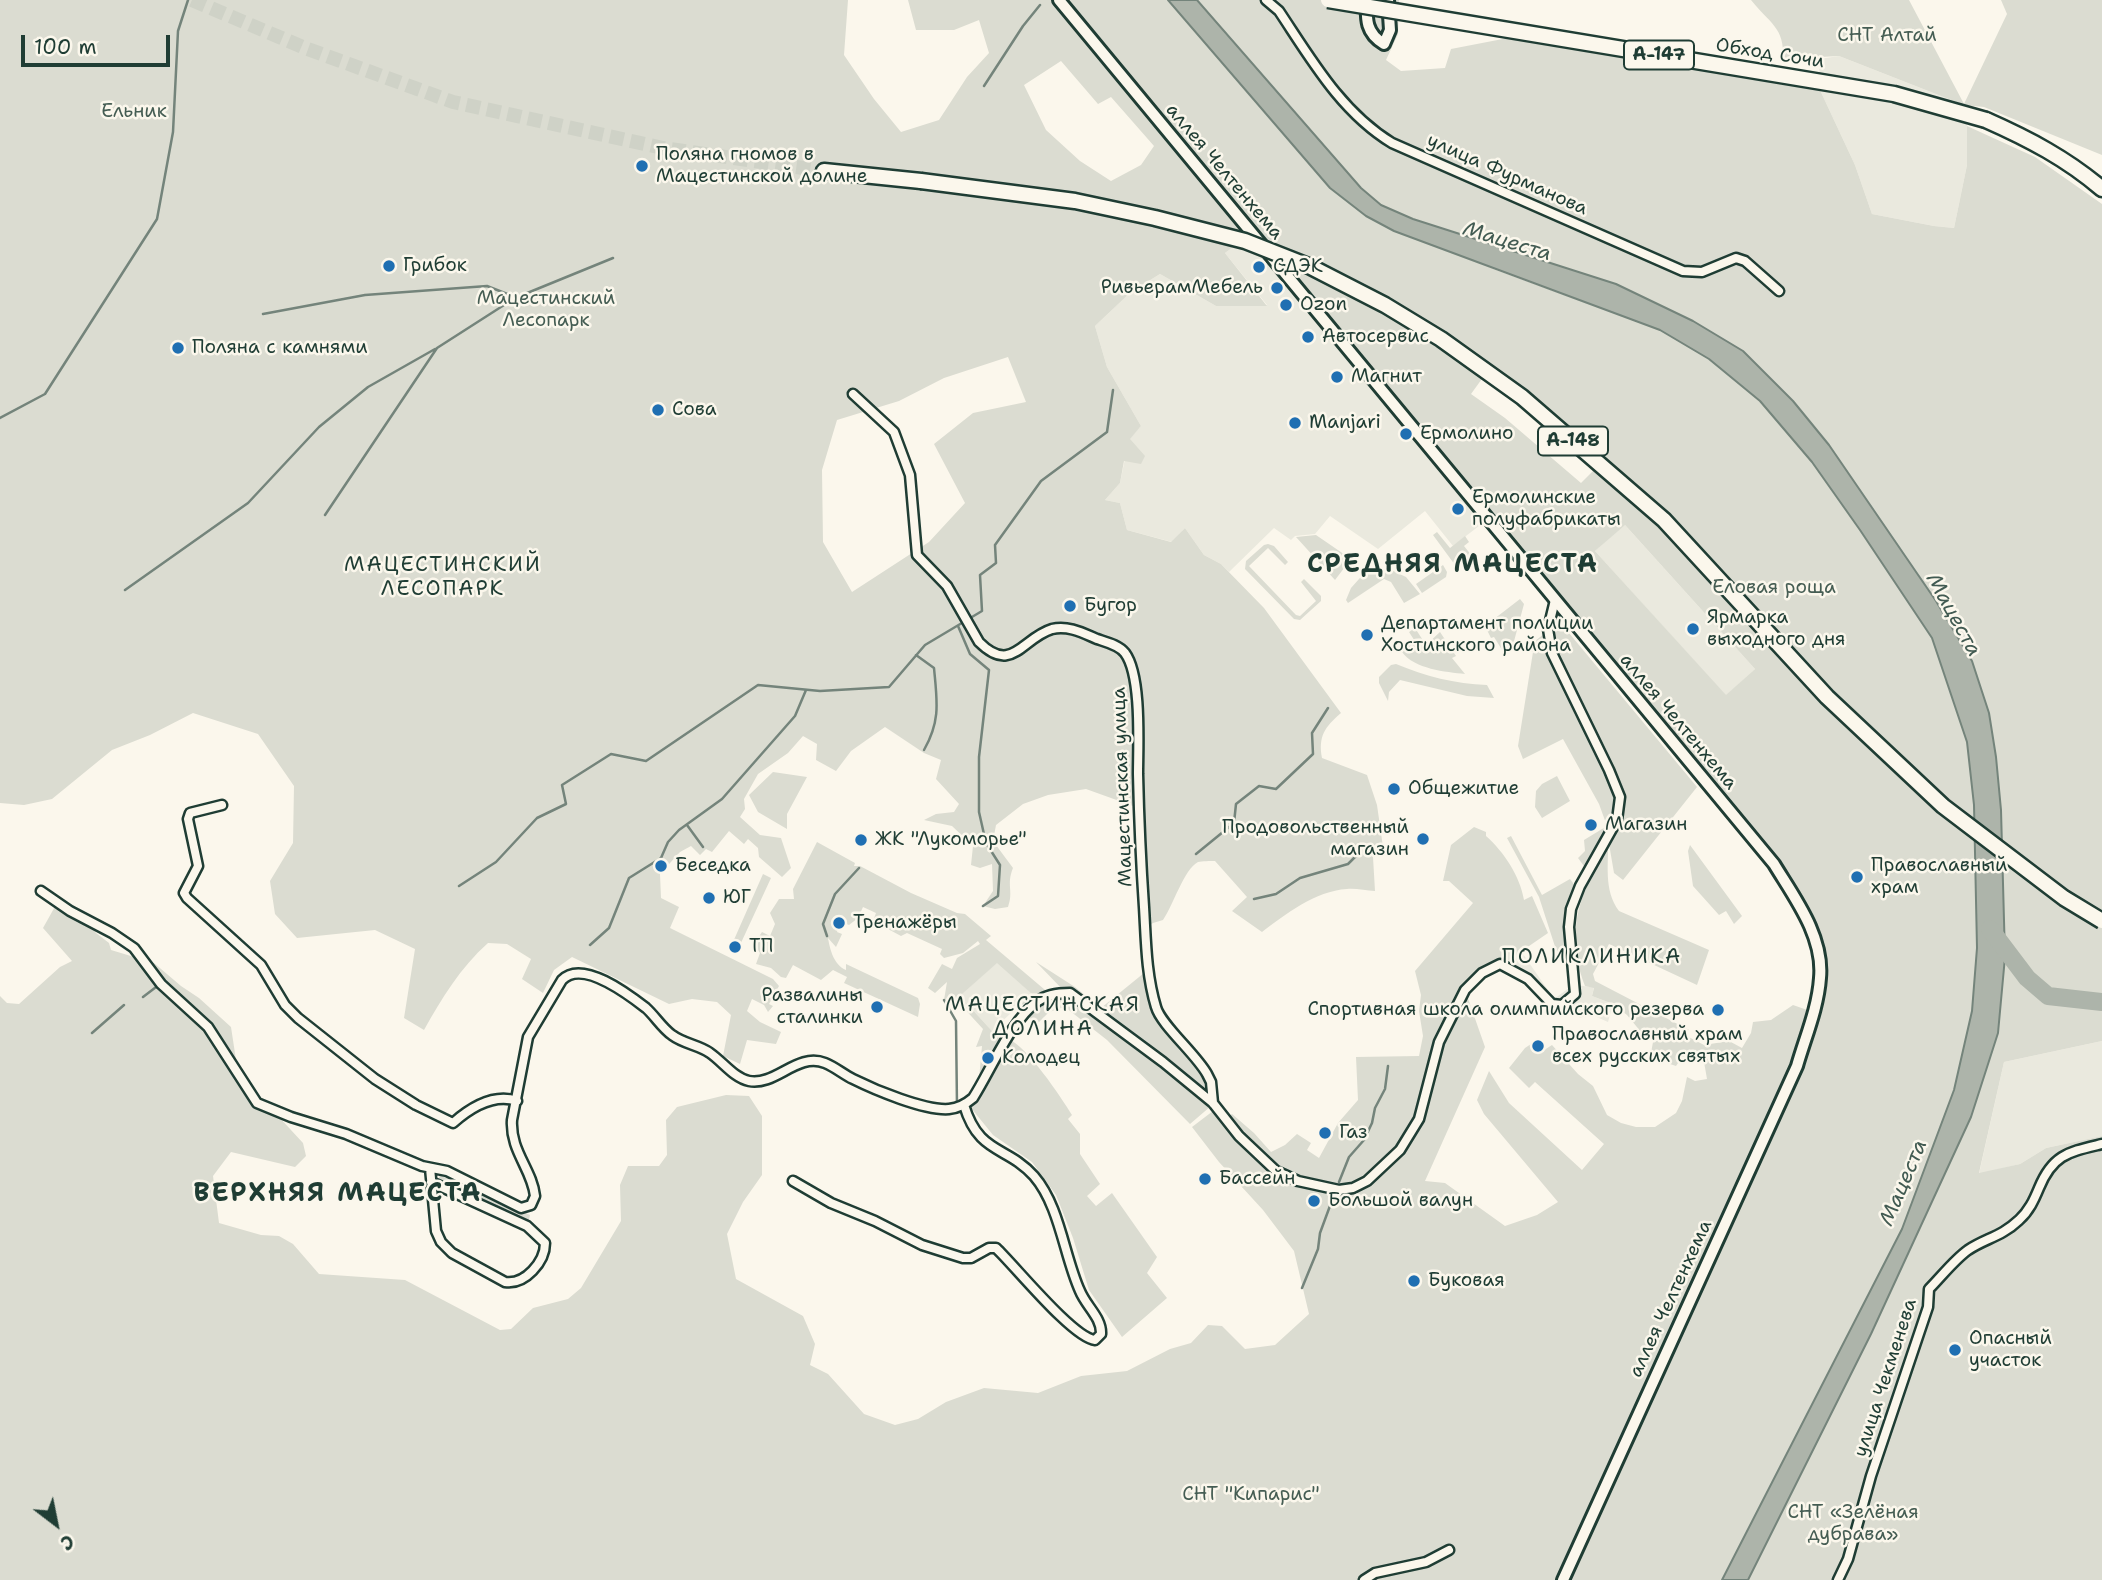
<!DOCTYPE html>
<html>
<head>
<meta charset="utf-8">
<style>
	body { margin:0 }
	#map { position:relative; width:2102px; height:1580px; overflow:hidden; background:#fbf7ec; font-family:"Shantell Sans",sans-serif }
	canvas { display:block }
	.north { position:absolute; left:21px; top:1489px; width:70px; height:70px; -webkit-text-stroke:5px #fbf7ec; paint-order:stroke; rotate:148deg; font-size:19px; font-weight:700; line-height:28px; text-align:center; color:#1f3d34 }
	.north::after { content:''; display:block; margin:auto; width:24px; height:32px; background:#1f3d34; clip-path:polygon(50% 0,100% 100%,50% 72%,0 100%) }
	.scale { position:absolute; left:21px; top:35px; width:149px; height:32px; box-sizing:border-box; border:4px solid #1f3d34; border-top:0; padding-left:9px; font-size:21px; line-height:24px; white-space:nowrap; color:#1f3d34; -webkit-text-stroke:5px #fbf7ec; paint-order:stroke }
</style>
</head>
<body>
<div id="map">
<canvas width="2102" height="1580"></canvas>
<div class="north">С</div>
<div class="scale">100 m</div>
</div>
<script>
const g = document.querySelector('canvas').getContext('2d');
g.lineJoin = 'round';
function fillPath(path, color) { g.fillStyle = color; g.fill(path, 'evenodd'); }
function stroke(path, color, width, dash) { g.strokeStyle = color; g.lineWidth = width; g.lineCap = dash ? 'butt' : 'round'; g.setLineDash(dash || []); g.stroke(path); }
function label(font, color, halo, rows, align = 'center') {
  g.font = font + ' "Shantell Sans",sans-serif'; g.lineWidth = 5; g.setLineDash([]); g.textBaseline = 'middle'; g.strokeStyle = halo; g.fillStyle = color; for (const [text, x, y, turn = 0] of rows) {
    g.save(); g.translate(x, y); g.rotate((+turn || 0) * Math.PI / 180); g.textAlign = isNaN(turn) ? turn : align; if (halo) g.strokeText(text, 0, 0); g.fillText(text, 0, 0); g.restore();
  }
}
fillPath(new Path2D(`
	M1839,56L1964,105L1967,126V165L1954,228L1934,226L1872,214L1855,165L1820,90L1819,59Z
	M1252,233L1488,519L1453,546L1425,511L1378,549L1330,516L1315,534L1295,536L1291,540L1274,528L1229,572L1221,564L1204,555L1185,528L1172,542L1127,530L1120,503L1105,500L1120,483L1129,439L1141,426L1107,367L1095,326L1131,292L1160,274L1216,306L1267,305L1225,253Z
	M1624,524L1755,669L1726,696L1595,551Z
	M1521,951L1554,999L1573,985L1594,987L1592,996L1613,1004L1608,1022L1590,1014L1580,1018L1562,1005L1552,1004L1528,979L1500,964Z
	M997,962L1032,993L992,1031L960,996Z
	M2102,1041V1136L2046,1148L2020,1164L1979,1174L2004,1062Z`), '#eae9de');
fillPath(new Path2D(`
	M0,0H848L844,55L874,99L901,132L939,120L967,77L989,53L979,20L954,30H916L908,0H1168L1330,188L1366,216L1496,270L1660,330L1709,359L1761,401L1812,462L1860,530L1932,638L1967,742L1974,805L1977,948L1972,1011L1954,1090L1902,1229L1722,1580H0V996L7,1003L19,1004L60,967L72,961L43,928L57,903L85,919L96,933L109,943L111,950L154,963L181,986L199,998L231,1027L236,1060L254,1090L303,1143L306,1156L295,1167L231,1152L213,1176L219,1223L261,1235L279,1236L293,1244L319,1274L405,1280L500,1330L511,1329L533,1308L568,1299L581,1288L621,1221L620,1185L628,1166H659L667,1155L666,1120L677,1107L726,1095L749,1096L762,1116V1175L743,1202L727,1234L736,1279L803,1316L815,1344L810,1365L828,1374L864,1414L895,1425L918,1419L946,1402L984,1388L1038,1393L1081,1376L1127,1371L1170,1349L1191,1343L1208,1325L1222,1326L1245,1349L1275,1345L1309,1314L1294,1251L1263,1210L1219,1162L1192,1127L1213,1111L1225,1120L1232,1114L1254,1133L1271,1152L1285,1145L1297,1134L1311,1143L1307,1150L1319,1158L1338,1123L1358,1100L1356,1057L1419,1056L1423,1036L1419,1011L1421,995L1415,971L1473,903L1449,881H1443L1451,845L1474,827L1486,832V836C1504,852 1520,876 1524,900L1532,896L1548,933L1465,990L1485,1047L1425,1181L1445,1183L1505,1226L1537,1215L1558,1202L1484,1114L1477,1100L1489,1071L1509,1103L1582,1170L1604,1144L1535,1082L1529,1088L1509,1068L1525,1048L1531,1044L1538,1054L1552,1045L1578,1074L1593,1086L1607,1115L1621,1123L1636,1127H1655L1676,1113L1682,1101L1687,1077L1695,1081L1707,1079L1703,1056L1682,1057L1676,1066L1667,1063L1669,1058L1651,1053L1653,1042L1662,1039L1641,1032L1627,1015L1613,1004L1592,996L1594,988L1585,986C1571,950 1572,911 1592,877L1578,858L1585,851L1584,840L1607,826L1599,804L1563,739L1523,759L1518,746L1533,652L1524,650L1550,629L1554,615L1697,787L1623,880L1614,873L1608,838C1609,863 1603,890 1619,911L1709,950L1697,985L1609,944L1593,974L1595,981L1689,1030L1681,1033L1704,1045L1729,1041L1742,1048L1751,1033L1753,1022L1771,1020L1793,1005L1813,1012L1821,977L1815,939L1774,864L1252,233L1225,253L1267,306H1216L1160,274L1131,292L1095,326L1107,367L1141,426L1130,439L1145,456L1141,464L1124,461L1120,483L1105,500L1120,503L1127,530L1171,542L1185,528L1204,555L1221,564L1264,608L1341,713C1325,727 1318,736 1322,758L1367,775L1377,805L1384,854L1373,857L1375,891C1366,891 1356,888 1347,889C1315,891 1286,914 1262,932L1232,911L1247,897L1215,861C1210,861 1202,861 1198,862C1184,869 1173,906 1163,920L1153,923L1141,931L1136,807L1086,789L1048,795L1023,804L996,825L993,841L1013,868C1006,885 1014,891 1008,907L995,909L983,906L993,891L992,864L980,868L971,865L973,846L952,826L924,820L936,814L954,812L959,804L936,779L941,760L924,753L885,727L851,751L836,771L816,760L817,744L803,736L788,753L758,774L744,799L745,809L740,817L760,835L781,838L791,868L782,877L759,857L758,848L748,839L744,844L729,831L712,852L706,849L700,855L691,846L680,852L660,874L661,898L679,907L670,928L773,979L779,986L769,1004L773,1006L768,1012L764,1005L752,999L747,1011L760,1022L781,1032L776,1044L747,1040L740,1064L723,1056L731,1015L717,1002L692,999L669,1004L572,957L554,970L543,993L522,979L531,959L507,944L488,943C460,968 442,998 424,1030L404,1018L415,949L375,930L297,938L275,914L270,881L293,843L294,786L258,734L193,713L150,735L112,750L52,799L24,805L0,803ZM1061,61L1098,104L1111,97L1154,146L1141,165L1111,181L1080,161L1046,130L1024,85ZM1008,357L1026,402L973,413L934,444L965,503L929,542L852,592L823,542L822,470L837,420L899,401L944,378ZM1484,376L1518,400L1597,467L1581,483L1505,418L1471,394ZM1625,525L1755,669L1726,695L1595,551Z
	M1197,0H1399L1398,34L1386,60L1401,71L1445,68L1451,49L1513,37L1820,90L1855,165L1872,214L1934,226L1954,228L1967,165V126L2035,157L2102,204V1041L2004,1062L1979,1173L2020,1164L2046,1148L2102,1136V1580H1748L1871,1334L1971,1117L1998,1034L2005,957L2001,810L1996,757L1989,713L1972,660L1936,601L1829,445L1793,401L1743,351L1693,321L1616,284L1413,219L1381,205L1361,188Z
	M1751,0H1909L1964,104L2007,14L2001,0H2102V155L1984,107L1964,105L1839,56L1783,59C1785,27 1769,23 1751,0Z
	M1437,532L1450,548L1465,536L1469,542L1464,546L1472,556L1461,565H1455L1433,535Z
	M1316,535L1351,559L1335,580L1296,537Z
	M1268,544L1274,546L1288,562L1285,565L1268,548L1249,566L1296,615L1300,616L1316,601L1301,582L1304,579L1321,596V601L1300,620L1294,619L1245,569L1246,561L1264,545Z
	M1443,565L1447,572L1446,577L1422,593L1416,584Z
	M1387,568L1406,577L1420,594L1404,603L1391,582L1384,579L1348,603L1346,600L1351,588L1367,570L1379,573Z
	M1520,599L1524,604L1513,645L1504,653L1494,637L1491,638L1485,626Z
	M1415,628L1426,645L1440,632L1456,656L1452,658L1465,674C1446,672 1414,669 1402,652L1413,641L1418,646L1409,632Z
	M1396,664C1425,676 1455,684 1487,685L1494,698L1467,696L1400,680L1389,692L1388,701L1379,683V677L1391,665Z
	M773,772L807,777L787,814V829L758,812L749,795Z
	M1557,776L1570,801L1542,818L1535,807L1536,791L1542,784Z
	M1511,836L1542,895L1570,879L1576,887L1567,917L1568,960L1560,962L1539,897L1507,838Z
	M817,842L855,863L854,866H860L911,893L957,913L965,914L991,936L986,940L1051,995L1065,992L1036,962L1075,987L1101,1008L1144,973L1154,1017L1207,1074L1211,1106L1190,1124L1107,1040L1065,1007L1049,1012L1036,1025L1026,1013L1008,1039C1027,1046 1061,1097 1072,1115L1068,1119L1080,1134V1154L1100,1184L1087,1196L1096,1206L1112,1193L1157,1257L1147,1273L1167,1298L1122,1337L1089,1290L1073,1238L1056,1195L1032,1162L993,1135L967,1103L978,1090L982,1046L976,1047L983,1029L961,1005H949L944,1000L947,982L935,993L928,988L942,964L952,969L957,958L980,944L978,941L963,953L944,958L940,954L942,949L907,933L901,936L873,921L876,913L863,907L858,918L849,925L834,919L833,923L839,926L837,932L842,934L836,947L828,938C830,950 834,965 846,970V964L918,998L920,1004L918,1017L844,983L847,977L833,970L821,980L793,965L786,978L781,977L771,968L756,964L760,953L754,944L762,932L770,936L775,924L770,913L779,899H794L793,889ZM997,963L1032,994L1022,1003L1025,1013L993,1035L992,1031L960,996Z
	M1690,845L1742,916L1734,924L1726,911L1719,915L1693,886L1688,851Z
	M763,874L771,878L740,945L733,942Z
	M440,1175L530,1215L528,1224L438,1180Z`), '#dbdcd1');
const water = new Path2D(`
	M1168,0H1197L1361,188L1381,205L1413,219L1616,284L1693,321L1743,351L1793,401L1829,445L1936,601L1972,661L1989,713L1996,757L2001,810L2005,957L1998,1033L1971,1117L1871,1334L1748,1580H1722L1902,1229L1954,1090L1972,1011L1977,948L1974,805L1967,742L1932,638L1860,530L1812,462L1760,401L1709,359L1660,330L1394,231L1366,216L1330,188Z`);
fillPath(water, '#adb4aa');
stroke(water, '#74847b', 2);
stroke(new Path2D(`
	M984,86L1023,26L1040,5
	M263,314L365,295L487,286L515,297
	M0,418L45,394L157,219L173,132L178,31L188,0
	M325,515L437,348L515,298L613,258
	M125,590L248,503L319,427L368,387L435,349
	M958,626L970,654L989,670L979,757V812L986,843L1000,865L998,896L983,906
	M916,655L934,668C937,701 941,720 924,750
	M687,825L703,847
	M1196,854L1234,823L1236,804L1259,786L1276,789L1313,754L1312,733L1328,708
	M459,886L496,862L537,818L566,804L562,785L611,754L646,761L758,685L820,691L889,687L925,645L982,611L980,575L996,563L995,545L1041,481L1107,432L1113,390
	M1254,899L1276,894L1300,878L1348,864L1358,854
	M827,936L823,924L835,894L859,868
	M590,945L609,928L629,878L661,858L668,842L679,830L722,799L795,716L806,690
	M143,997L160,984
	M944,1000L956,1021L957,1107
	M92,1033L124,1005
	M1339,1182L1349,1157L1364,1140L1372,1123L1375,1108L1385,1089L1388,1066
	M1302,1288L1318,1249L1320,1233L1334,1195`), '#74847b', 2.5);
stroke(new Path2D(`
	M1990,929L2027,978L2048,996L2102,1002`), '#adb4aa', 18);
stroke(new Path2D(`
	M192,0L305,48L453,102L663,148L824,171`), '#cfd2c7', 14, [14, 7]);
const street = new Path2D(`
	M1266,0L1279,11C1311,59 1341,112 1392,143L1683,271L1702,272L1736,258L1745,261L1779,291
	M853,394L894,432L910,475L917,555L947,586L979,642C1012,675 1022,638 1052,629C1068,625 1083,633 1097,639C1106,642 1119,645 1125,653C1142,676 1138,746 1138,774C1139,818 1141,863 1144,907C1146,940 1146,974 1156,1007C1161,1025 1196,1054 1207,1074L1211,1082L1213,1103
	M222,805L190,813L188,819L198,866L184,893L187,898L261,965L285,1005L298,1018L375,1079L416,1105L453,1123C470,1108 493,1093 517,1101
	M41,891L70,911L112,933L134,948L161,984L208,1027L257,1103L291,1117L346,1134L422,1166L447,1171L521,1208L531,1205L535,1196C532,1169 510,1151 512,1120L528,1037L562,980C582,959 628,994 646,1008C655,1016 662,1028 672,1035C684,1044 699,1045 710,1053C723,1062 734,1078 749,1081C776,1086 797,1052 825,1063C835,1067 843,1074 853,1079C875,1090 925,1111 949,1109C959,1108 966,1104 973,1098C991,1070 1011,1020 1038,1001C1047,994 1059,993 1070,993L1163,1062L1213,1103L1239,1136L1276,1171L1298,1181L1339,1190L1353,1188L1367,1181L1400,1150L1419,1119L1439,1042L1465,990L1482,973L1500,964L1528,979L1552,1004L1562,1005L1575,994L1569,927L1571,909L1580,886L1617,820L1620,797L1609,770L1552,653L1548,629L1555,600
	M430,1168L436,1231L441,1242L452,1253L505,1282C525,1285 545,1262 545,1243L527,1226L431,1182
	M793,1181L831,1203L875,1221L922,1245L963,1258H971L989,1248H996C1015,1266 1073,1338 1095,1340L1101,1334C1102,1318 1086,1306 1080,1291C1064,1256 1060,1206 1034,1176C1006,1145 979,1155 964,1105
	M1364,1580L1375,1573L1426,1562L1449,1550
	M1838,1580L1848,1559L1871,1476L1928,1307L1929,1289C1941,1277 1954,1260 1968,1250C1986,1238 2001,1237 2019,1220C2029,1211 2034,1200 2039,1188C2053,1154 2069,1152 2102,1144`);
const secondary = new Path2D(`
	M1059,0L1774,864C1794,897 1824,936 1820,978C1818,1008 1805,1038 1797,1066L1563,1580
	M1367,0C1366,20 1366,33 1384,44L1390,30L1388,0`);
const highway = new Path2D(`
	M1986,120C2029,139 2067,159 2102,189
	M824,171L921,181`);
stroke(street, '#1f3d34', 13);
stroke(secondary, '#1f3d34', 16);
stroke(highway, '#1f3d34', 19);
stroke(street, '#fbf7ec', 8);
stroke(secondary, '#fbf7ec', 10);
stroke(highway, '#fbf7ec', 14);
const highwayBridge = new Path2D(`
	M1328,0L1894,94L1986,120
	M921,181L1075,201L1155,218L1245,241L1311,267L1385,305L1441,339L1522,397L1664,520L1827,697L1943,806L2064,898L2102,921`);
stroke(highwayBridge, '#1f3d34', 19, []);
stroke(highwayBridge, '#fbf7ec', 14);
for (const [x, y, r, color] of [
	[642,166,7,"#1f6fb2"],
	[389,266,7,"#1f6fb2"],
	[1259,267,7,"#1f6fb2"],
	[1277,288,7,"#1f6fb2"],
	[1286,305,7,"#1f6fb2"],
	[1308,337,7,"#1f6fb2"],
	[178,348,7,"#1f6fb2"],
	[1337,377,7,"#1f6fb2"],
	[658,410,7,"#1f6fb2"],
	[1295,423,7,"#1f6fb2"],
	[1406,434,7,"#1f6fb2"],
	[1458,509,7,"#1f6fb2"],
	[1070,606,7,"#1f6fb2"],
	[1693,629,7,"#1f6fb2"],
	[1367,635,7,"#1f6fb2"],
	[1394,789,7,"#1f6fb2"],
	[1591,825,7,"#1f6fb2"],
	[1423,839,7,"#1f6fb2"],
	[861,840,7,"#1f6fb2"],
	[661,866,7,"#1f6fb2"],
	[1857,877,7,"#1f6fb2"],
	[709,898,7,"#1f6fb2"],
	[839,923,7,"#1f6fb2"],
	[735,947,7,"#1f6fb2"],
	[877,1007,7,"#1f6fb2"],
	[1718,1010,7,"#1f6fb2"],
	[1538,1046,7,"#1f6fb2"],
	[988,1058,7,"#1f6fb2"],
	[1325,1133,7,"#1f6fb2"],
	[1205,1179,7,"#1f6fb2"],
	[1314,1201,7,"#1f6fb2"],
	[1414,1281,7,"#1f6fb2"],
	[1955,1350,7,"#1f6fb2"]
]) { const dot = new Path2D(); dot.arc(x, y, r, 0, 2 * Math.PI); g.fillStyle = color; g.fill(dot); stroke(dot, '#fbf7ec', 2.5); }
for (const [x, y, w] of [
	[1659,55,70],
	[1573,441,70]
]) { const box = new Path2D(); box.roundRect(x - w / 2, y - 14.5, w, 29, 5); g.fillStyle = '#fbf7ec'; g.fill(box); stroke(box, '#1f3d34', 2); }
label('bold 18px', '#1f3d34', null, [
	["А-147",1659,55],
	["А-148",1573,441]
]);
label('19px', '#455d53', '#fbf7ec', [
	["СНТ Алтай",1887,36],
	["Ельник",134,112],
	["Мацестинский",546,299],
	["Лесопарк",546,321],
	["Еловая роща",1774,588],
	["СНТ \"Кипарис\"",1251,1495],
	["СНТ «Зелёная",1853,1513],
	["дубрава»",1853,1535]
]);
label('19px', '#1f3d34', '#fbf7ec', [
	["Обход Сочи",1770,54,9],
	["аллея Челтенхема",1224,172,50],
	["улица Фурманова",1507,175,24],
	["аллея Челтенхема",1678,722,50],
	["Мацестинская улица",1123,787,-92],
	["аллея Челтенхема",1671,1299,-65],
	["улица Чекменева",1886,1378,-72]
]);
label('19px', '#1f3d34', '#fbf7ec', [
	["Поляна гномов в",656,155],
	["Мацестинской долине",656,177],
	["Грибок",403,266],
	["СДЭК",1273,267],
	["РивьерамМебель",1263,288,"right"],
	["Ozon",1300,305],
	["Автосервис",1322,337],
	["Поляна с камнями",192,348],
	["Магнит",1351,377],
	["Сова",672,410],
	["Manjari",1309,423],
	["Ермолино",1420,434],
	["Ермолинские",1472,498],
	["полуфабрикаты",1472,520],
	["Бугор",1084,606],
	["Ярмарка",1707,618],
	["выходного дня",1707,640],
	["Департамент полиции",1381,624],
	["Хостинского района",1381,646],
	["Общежитие",1408,789],
	["Магазин",1605,825],
	["Продовольственный",1409,828,"right"],
	["магазин",1409,850,"right"],
	["ЖК \"Лукоморье\"",875,840],
	["Беседка",675,866],
	["Православный",1871,866],
	["храм",1871,888],
	["ЮГ",723,898],
	["Тренажёры",853,923],
	["ТП",749,947],
	["Развалины",863,996,"right"],
	["сталинки",863,1018,"right"],
	["Спортивная школа олимпийского резерва",1704,1010,"right"],
	["Православный храм",1552,1035],
	["всех русских святых",1552,1057],
	["Колодец",1002,1058],
	["Газ",1339,1133],
	["Бассейн",1219,1179],
	["Большой валун",1328,1201],
	["Буковая",1428,1281],
	["Опасный",1969,1339],
	["участок",1969,1361]
], 'left');
label('italic 21px', '#425b52', '#fbf7ec', [
	["Мацеста",1507,242,17],
	["Мацеста",1953,615,61],
	["Мацеста",1904,1183,-67]
]);
g.letterSpacing = '2px';
label('21px', '#1f3d34', '#fbf7ec', [
	["МАЦЕСТИНСКИЙ",443,566],
	["ЛЕСОПАРК",443,590],
	["ПОЛИКЛИНИКА",1592,958],
	["МАЦЕСТИНСКАЯ",1043,1006],
	["ДОЛИНА",1043,1030]
]);
g.letterSpacing = '0px';
g.letterSpacing = '2px';
label('bold 26px', '#1f3d34', '#fbf7ec', [
	["СРЕДНЯЯ МАЦЕСТА",1453,565],
	["ВЕРХНЯЯ МАЦЕСТА",338,1194]
]);
g.letterSpacing = '0px';
</script>
</body>
</html>
